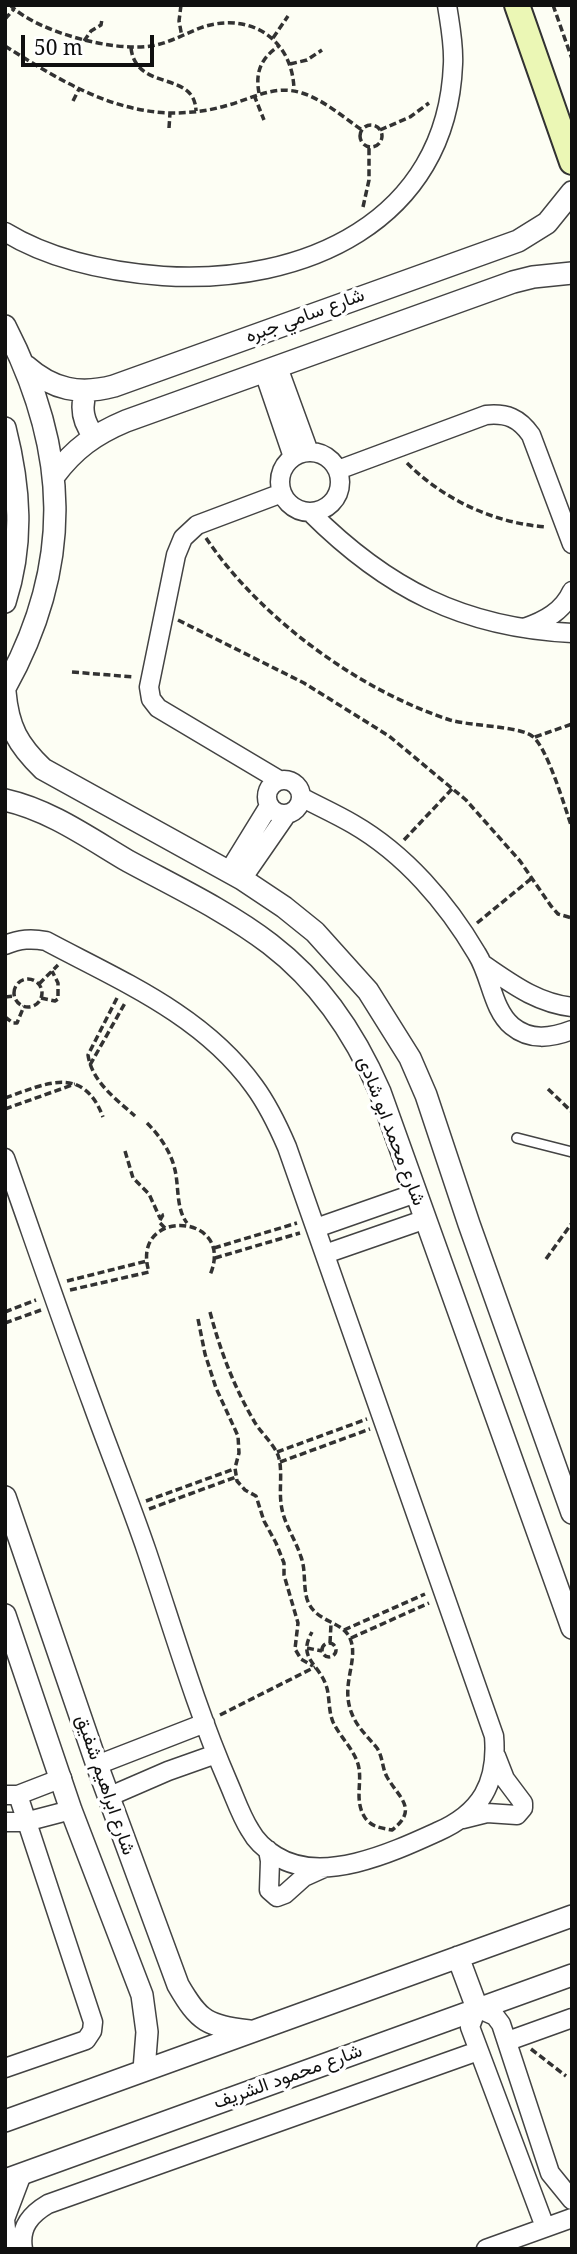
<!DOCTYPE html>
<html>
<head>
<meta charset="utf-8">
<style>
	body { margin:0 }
	#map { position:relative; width:577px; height:2254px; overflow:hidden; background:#fdfef4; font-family:"Noto Serif",serif }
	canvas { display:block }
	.frame { position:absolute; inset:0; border:7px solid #101010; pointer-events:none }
	.scale { position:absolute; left:21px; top:35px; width:133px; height:32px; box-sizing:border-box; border:4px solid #101010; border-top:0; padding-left:9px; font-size:21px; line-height:24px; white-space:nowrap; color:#101010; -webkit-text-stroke:5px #fff; paint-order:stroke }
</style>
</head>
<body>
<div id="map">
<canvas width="577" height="2254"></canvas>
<div class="frame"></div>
<div class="scale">50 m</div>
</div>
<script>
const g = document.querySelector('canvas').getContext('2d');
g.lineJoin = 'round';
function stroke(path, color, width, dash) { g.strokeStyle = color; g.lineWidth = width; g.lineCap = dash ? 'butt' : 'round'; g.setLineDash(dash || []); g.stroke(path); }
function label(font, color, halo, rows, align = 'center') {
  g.font = font + ' "Noto Serif",Vazirmatn,serif'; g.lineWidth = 7; g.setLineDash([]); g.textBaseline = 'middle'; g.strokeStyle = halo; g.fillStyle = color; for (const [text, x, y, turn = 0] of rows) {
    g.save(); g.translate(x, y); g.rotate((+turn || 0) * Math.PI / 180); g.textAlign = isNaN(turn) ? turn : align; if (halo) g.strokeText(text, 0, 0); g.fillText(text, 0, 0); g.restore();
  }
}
const service = new Path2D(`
	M517,1138L572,1152`);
const minor = new Path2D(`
	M5,232C51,260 111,272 163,276C303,285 447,222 453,64C454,44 450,25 447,5
	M278,367L309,452
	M264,372L293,457
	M280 482a30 30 0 1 1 60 0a30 30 0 1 1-60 0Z
	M338,470L486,415C507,413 519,418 531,435L572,544
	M310,512C386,588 463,628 572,633
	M524,628C545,621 563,611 572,591
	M267 797a17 17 0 1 1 34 0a17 17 0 1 1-34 0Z
	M279,780L158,708L151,699L149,687L176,555L183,538L197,525L282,493
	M301,797C318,806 336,814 353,824C405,854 447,903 477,954C491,976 492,1009 512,1026C530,1041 551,1038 572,1030
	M229,871L269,806
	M242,879L287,814
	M5,945C20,939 31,938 46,941C121,981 203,1015 254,1086C268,1105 278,1126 287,1147L494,1736C498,1783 481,1813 437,1832C393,1852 322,1885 276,1856C266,1850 256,1841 250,1830C241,1816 235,1798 228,1782C196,1708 173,1629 147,1552C130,1502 110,1453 92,1403C62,1322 34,1240 5,1158
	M484,965C512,984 537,1003 572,1007
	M316,1228L416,1193
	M325,1254L426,1219
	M97,1765L205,1723
	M5,1795H18L62,1778
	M108,1797L168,1771L216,1754
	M463,1819L487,1813L517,1815L523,1808V1803L505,1779L496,1756
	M5,1822H25L71,1810
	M268,1850L270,1861L269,1890L277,1897L285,1894L304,1877L324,1868
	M508,2041L572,2018
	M5,2068L86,2040L92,2031L93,2022L18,1795
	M545,2227L470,2027L477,2008L495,2016L501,2024L550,2173L572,2200
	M8,2249L5,2219L22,2174
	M23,2249C19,2227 31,2214 48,2204L478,2051
	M486,2249L572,2218`);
const tertiary = new Path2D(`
	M5,326C69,450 74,564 5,688
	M26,366C53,390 80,395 114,386L518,241L547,223L572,192
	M86,391C80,408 83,422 94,436
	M5,428C20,487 24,543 5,602
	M54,476C74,449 95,434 126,421L513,282L533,277L572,273
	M5,692C8,727 18,745 43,769L242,879L284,907L315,932L368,991L410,1058L426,1095L469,1224L572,1513
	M5,800C50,810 89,838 128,861C176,887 227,911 270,944C321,983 355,1034 380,1092L572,1628
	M5,1497L97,1765L178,1985C200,2023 207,2025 249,2031
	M5,1615L71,1810L142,1995L147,2032L144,2070
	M458,1957L477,2008
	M5,2121L572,1916
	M5,2180L572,1975`);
const secondary = new Path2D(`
	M517,5L572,162`);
stroke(service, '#434343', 12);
stroke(minor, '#434343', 21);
stroke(tertiary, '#434343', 24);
stroke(secondary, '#323232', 28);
stroke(new Path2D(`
	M10,5C37,32 113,52 151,46C171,43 187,32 206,26C253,13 293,41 294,90
	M181,5L179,21L182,37
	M553,5L572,59
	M5,19L14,9
	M273,38L288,16
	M84,41L91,31L101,25L102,19
	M5,46C56,78 110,112 172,113C190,113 208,111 225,106C252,99 274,84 302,93C324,100 343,117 362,130
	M131,48C136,92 195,70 196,111
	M290,64L307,60L322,50
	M259,93C255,72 261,58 279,46
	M254,95L264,120
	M73,101L79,89
	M360 136a11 11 0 1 1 22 0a11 11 0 1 1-22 0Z
	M169,128L170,113
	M380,130L410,117L429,103
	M363,207L369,180V147
	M407,463C444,500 494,523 546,527
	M206,538C260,618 358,690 450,720C470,726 519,726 532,736C547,746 565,808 572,828
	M178,620L304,683L389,736L466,800L520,861L551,906L558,914L572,918
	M72,672L134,677
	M535,737L572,724
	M404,840L453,788
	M477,923L532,878
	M14 993a14 14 0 1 1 28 0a14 14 0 1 1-28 0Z
	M39,984L58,965
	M5,997L14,996
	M41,998L55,1001L58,999V983L52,971
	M117,998L88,1055C92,1082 116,1099 135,1116
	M5,1017L13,1023H17L24,1006
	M90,1065L125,1003
	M548,1089L572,1112
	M5,1098C45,1084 83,1064 103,1117
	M5,1109L75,1084
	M147,1123C160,1136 171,1152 175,1170C179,1187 176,1209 187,1223
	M125,1151L133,1178L149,1194L160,1218
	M165,1228L159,1222L163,1215L167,1214
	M214,1248L297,1223
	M215,1258L300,1233
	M546,1259L572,1223
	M67,1281L147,1261
	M70,1290L149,1272C129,1207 237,1212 210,1275
	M5,1312L36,1300
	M210,1312C220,1350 234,1387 254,1421C260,1432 273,1443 278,1455C283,1469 279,1488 281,1503C283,1523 295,1538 301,1557C306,1570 303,1585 307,1599C315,1624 345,1620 351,1641C358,1662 340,1686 352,1714C357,1727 368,1737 377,1748C383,1757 382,1768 387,1777C399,1798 419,1809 392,1830C381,1828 370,1827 364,1816C354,1799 363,1781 358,1764C353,1748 340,1737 333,1722C328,1710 330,1696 326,1685C318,1663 297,1658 312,1632
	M198,1319L205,1354L216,1388L238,1436L239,1453L235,1468L237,1481L245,1490L256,1496L264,1521L276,1543L284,1563V1575L298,1623L295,1649L301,1659L313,1666
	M5,1323L41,1310
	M277,1452L367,1419
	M280,1462L370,1429
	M146,1501L234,1469
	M149,1509L236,1477
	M344,1630L425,1594
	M351,1638L429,1603
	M330,1643L331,1624
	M322 1650a7 7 0 1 1 14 0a7 7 0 1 1-14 0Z
	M307,1648L322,1651
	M220,1715L315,1667
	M531,2049L566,2076`), '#323232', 3.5, [7, 3.5]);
stroke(service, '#fff', 9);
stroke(minor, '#fff', 18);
stroke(tertiary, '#fff', 21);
stroke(secondary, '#ebf7b5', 24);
label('19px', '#101010', '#fff', [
	["شارع سامي جبره",305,316,-20],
	["شارع محمد ابو شادى",391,1131,69],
	["شارع ابراهيم شفيق",105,1785,71],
	["شارع محمود الشريف",288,2077,-20]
]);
</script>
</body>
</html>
